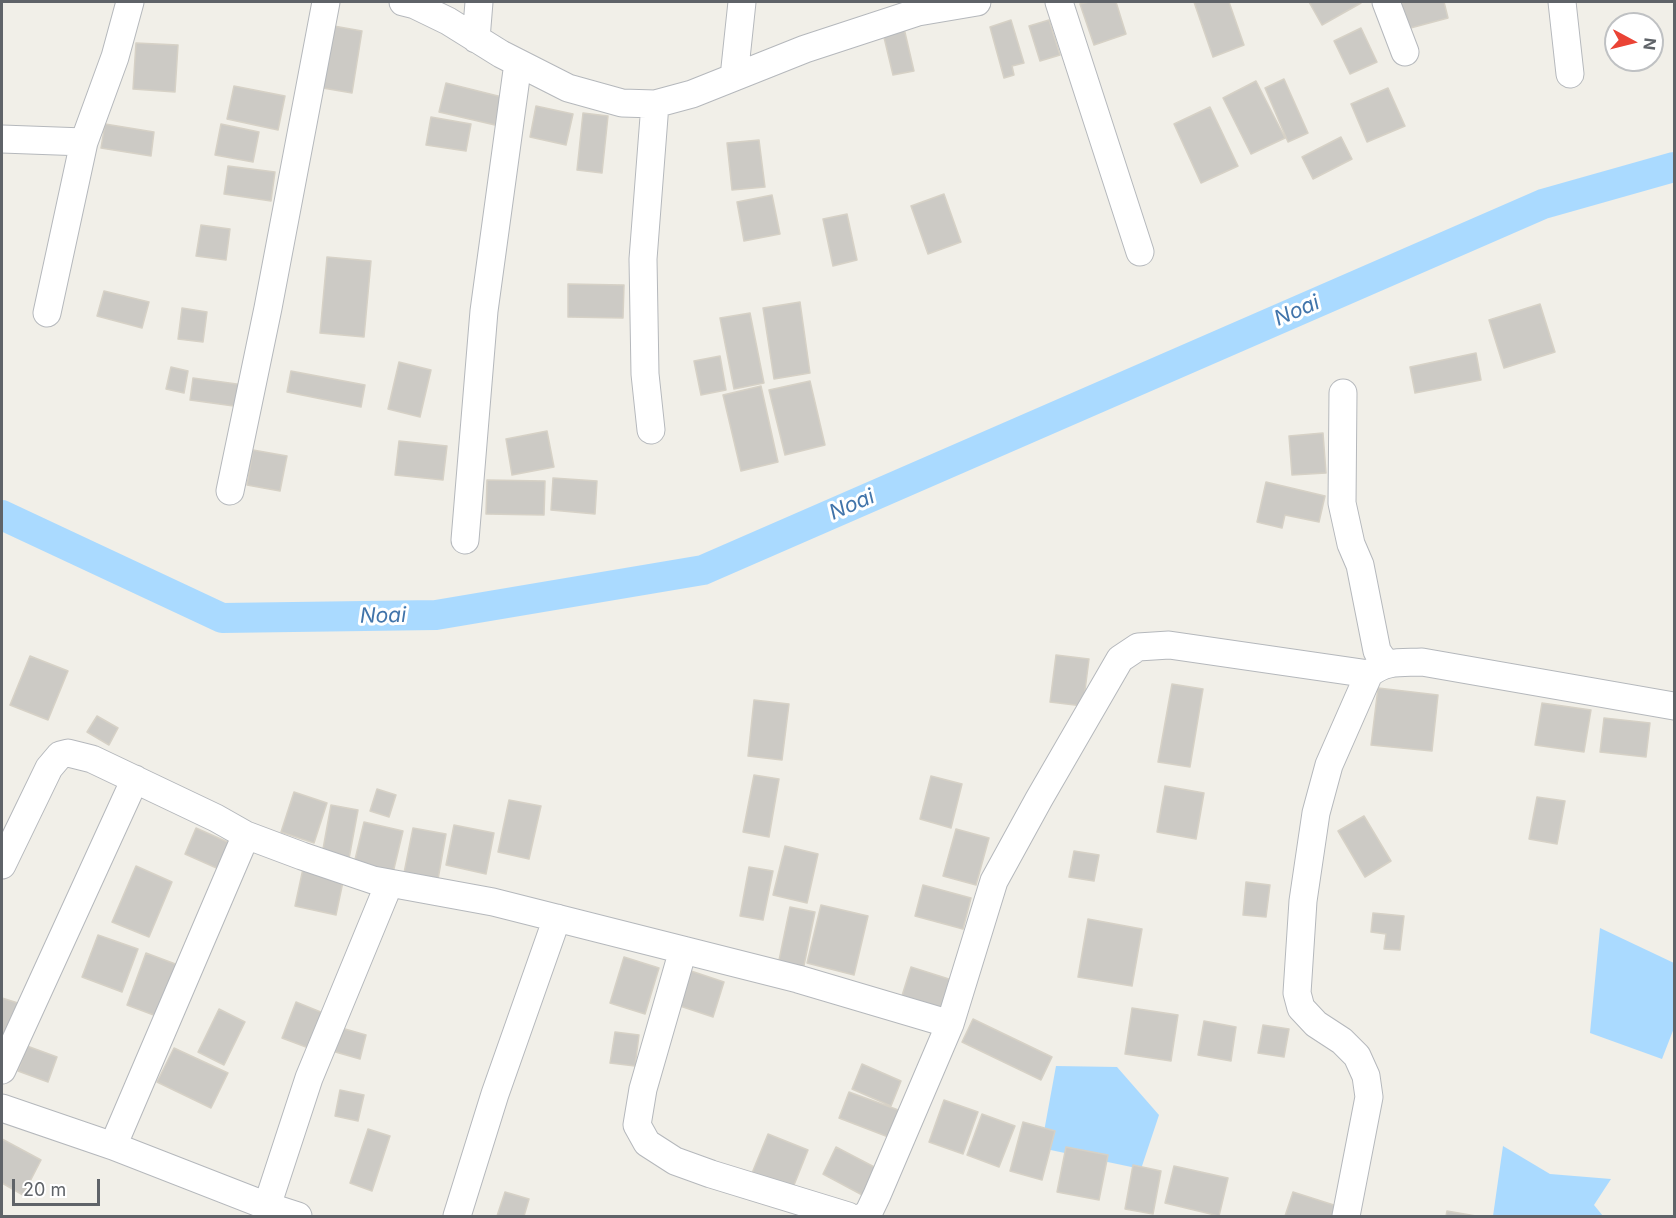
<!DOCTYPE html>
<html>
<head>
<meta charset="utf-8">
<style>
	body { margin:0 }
	#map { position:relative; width:1676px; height:1218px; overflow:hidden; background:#f1efe8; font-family:Inter,sans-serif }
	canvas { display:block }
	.frame { position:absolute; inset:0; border:3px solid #5f6368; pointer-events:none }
	.north { position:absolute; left:1604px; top:12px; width:60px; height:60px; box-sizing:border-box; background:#fff; border:2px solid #bfc1c3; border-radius:50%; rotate:97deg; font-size:16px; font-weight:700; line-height:24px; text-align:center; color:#5f6368 }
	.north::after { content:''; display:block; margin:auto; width:21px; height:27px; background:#ea4335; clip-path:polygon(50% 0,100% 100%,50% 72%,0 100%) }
	.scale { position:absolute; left:12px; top:1179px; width:88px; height:27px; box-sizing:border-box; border:3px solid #5f6368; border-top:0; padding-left:8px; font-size:18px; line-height:21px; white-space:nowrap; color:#5f6368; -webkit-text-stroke:4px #fff; paint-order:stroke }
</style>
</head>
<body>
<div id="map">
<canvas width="1676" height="1218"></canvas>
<div class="frame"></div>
<div class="north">N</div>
<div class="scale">20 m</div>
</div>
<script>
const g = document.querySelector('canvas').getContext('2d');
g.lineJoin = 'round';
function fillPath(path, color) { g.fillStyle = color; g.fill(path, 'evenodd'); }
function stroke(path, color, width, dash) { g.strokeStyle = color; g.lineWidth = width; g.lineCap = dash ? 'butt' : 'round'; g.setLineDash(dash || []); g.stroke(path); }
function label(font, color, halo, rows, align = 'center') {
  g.font = font + ' Inter,sans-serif'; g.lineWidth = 6; g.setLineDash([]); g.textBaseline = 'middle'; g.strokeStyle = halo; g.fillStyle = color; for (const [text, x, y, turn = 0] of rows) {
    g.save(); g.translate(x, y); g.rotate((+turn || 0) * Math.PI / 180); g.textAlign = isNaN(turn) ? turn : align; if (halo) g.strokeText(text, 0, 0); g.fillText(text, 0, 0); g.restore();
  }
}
fillPath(new Path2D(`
	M1600,928L1674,963V1028L1662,1059L1590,1033Z
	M1056,1066L1117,1067L1159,1115L1141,1169L1041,1148Z
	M1503,1146L1550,1174L1611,1179L1594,1205L1603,1216H1493Z`), '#aadaff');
stroke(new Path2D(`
	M2,515L222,618L436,615L703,570L1543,204L1674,167`), '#aadaff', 30);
const building = new Path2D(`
	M1089,2H1116L1126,34L1094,45L1080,4Z
	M1194,2H1229L1244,45L1213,57Z
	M1309,2H1360L1361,3L1322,25Z
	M1406,2H1444L1448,18L1403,30L1397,4Z
	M1011,20L1024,63L1012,66L1014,75L1004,78L990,27Z
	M1049,20L1060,55L1040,61L1029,26Z
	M903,24L914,71L893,75L882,29Z
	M328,25L362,31L352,93L317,87Z
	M1361,28L1377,62L1350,74L1334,41Z
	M136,43L178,45L175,92L133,89Z
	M1284,79L1308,133L1288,142L1265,88Z
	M1256,81L1285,138L1251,154L1223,98Z
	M446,83L502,97L495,125L439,112Z
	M234,86L285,96L278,130L227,119Z
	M1388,88L1405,126L1367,142L1351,104Z
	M536,106L573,114L566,145L530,137Z
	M1210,107L1238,166L1201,183L1174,124Z
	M583,113L608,116L602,173L577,170Z
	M431,117L471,124L466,151L426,145Z
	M105,124L154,132L151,156L101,148Z
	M221,124L259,132L253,162L215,155Z
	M1341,137L1352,159L1313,179L1302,157Z
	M759,140L765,187L732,190L727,143Z
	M228,166L275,172L271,201L224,194Z
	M944,194L961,242L928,254L911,206Z
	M772,195L780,234L744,241L737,202Z
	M847,214L857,260L833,266L823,219Z
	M201,225L230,229L226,260L196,256Z
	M327,257L371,261L364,337L320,333Z
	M568,284L624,285L623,318L568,317Z
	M104,291L149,302L142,328L97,316Z
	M800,302L810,373L774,379L763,308Z
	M1540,304L1555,352L1504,368L1489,320Z
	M182,308L207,312L203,342L178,339Z
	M750,313L764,383L734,389L720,318Z
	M1476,353L1481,380L1415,393L1410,367Z
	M720,356L726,390L701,395L694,361Z
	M399,362L431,370L420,417L388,409Z
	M171,367L188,371L184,393L166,389Z
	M291,371L365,385L361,407L287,392Z
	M193,378L244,385L241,407L190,400Z
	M810,381L825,445L785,455L769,390Z
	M761,386L778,462L741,471L723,395Z
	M547,431L554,467L512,475L506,439Z
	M1323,433L1326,473L1292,475L1289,436Z
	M399,441L447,446L443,480L395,475Z
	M253,450L287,456L280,491L247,485Z
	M553,478L597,481L595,514L551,510Z
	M487,480L545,481L544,515L486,514Z
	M1266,482L1325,496L1319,522L1285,515L1282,528L1257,522Z
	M1056,655L1089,659L1083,706L1050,702Z
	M30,656L68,671L48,720L10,705Z
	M1172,684L1203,689L1190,767L1158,762Z
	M1378,688L1438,695L1432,751L1371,745Z
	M754,700L789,704L782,760L748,756Z
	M1542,703L1591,710L1584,752L1535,745Z
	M97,716L118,728L109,745L87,732Z
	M1604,718L1650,723L1646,757L1600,752Z
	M754,775L779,779L769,837L743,832Z
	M931,776L962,784L951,828L920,819Z
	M1165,786L1204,793L1196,839L1157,832Z
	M377,789L396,795L389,817L370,811Z
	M294,792L327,803L314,843L281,832Z
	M1537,797L1565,801L1557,844L1529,839Z
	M509,800L541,806L529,859L498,852Z
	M331,805L358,810L348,864L321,860Z
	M1364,816L1391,861L1365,877L1338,831Z
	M364,822L403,831L392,877L353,868Z
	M454,825L494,833L486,874L446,865Z
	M196,828L232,844L221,870L185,854Z
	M413,828L446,834L437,885L403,878Z
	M956,829L989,838L976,885L943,876Z
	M785,846L818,854L807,903L773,895Z
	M1074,851L1099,855L1094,881L1069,877Z
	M304,864L345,872L336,915L295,906Z
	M136,866L172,882L149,937L112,922Z
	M749,867L773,871L763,920L740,916Z
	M1246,882L1270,885L1266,917L1243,915Z
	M923,885L971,898L963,929L915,916Z
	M821,905L868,916L854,975L807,963Z
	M790,907L815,912L802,975L777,970Z
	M1373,913L1404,916L1400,950L1384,949L1386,934L1371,932Z
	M1088,919L1142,929L1132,986L1078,977Z
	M98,935L138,949L122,992L82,977Z
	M146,953L178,965L159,1017L127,1005Z
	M624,957L659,968L645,1014L610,1003Z
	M911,967L952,980L942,1013L901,999Z
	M685,969L724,982L713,1017L674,1004Z
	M2,998L21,1004L2,1055Z
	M296,1002L328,1015L314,1050L282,1038Z
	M1132,1008L1178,1015L1171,1061L1125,1054Z
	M219,1009L245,1022L224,1065L198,1052Z
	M973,1019L1052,1057L1041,1080L962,1042Z
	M1204,1021L1236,1027L1231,1061L1198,1055Z
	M1263,1025L1289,1029L1284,1057L1258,1053Z
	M338,1027L366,1035L360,1059L332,1051Z
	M615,1032L639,1035L635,1066L610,1063Z
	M27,1046L57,1057L48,1082L18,1071Z
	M174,1048L228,1073L211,1108L157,1082Z
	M862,1064L901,1081L891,1106L852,1089Z
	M340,1090L364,1095L358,1121L335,1116Z
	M849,1092L901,1111L891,1138L839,1118Z
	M944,1100L978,1112L963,1154L929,1142Z
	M982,1114L1015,1126L999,1167L967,1155Z
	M1023,1122L1055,1131L1042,1180L1010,1171Z
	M368,1129L390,1136L372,1191L350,1183Z
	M768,1134L808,1150L790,1195L750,1178Z
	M2,1139L41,1160L23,1195L2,1183Z
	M836,1147L880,1170L866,1197L823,1174Z
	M1066,1147L1108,1155L1099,1200L1057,1192Z
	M1133,1165L1161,1171L1153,1214L1125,1209Z
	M1174,1166L1228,1178L1219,1216L1165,1203Z
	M505,1192L529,1199L524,1216H497Z
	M1293,1192L1340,1207L1338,1216H1285Z
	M1447,1211L1476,1216H1446Z`);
fillPath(building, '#cccac5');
stroke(building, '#d6d1c6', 1.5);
const street = new Path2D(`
	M403,2L415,5L448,21L501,54L568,88L622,103L655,104L692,94L805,49L918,12L977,2
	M1059,2L1140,252
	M1386,2L1405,52
	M1562,2L1570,74
	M476,39L479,2
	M734,77L742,2
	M2,139L84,142
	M47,313L84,142L115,57L130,2
	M1343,393L1342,503L1351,544L1360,565L1377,651L1386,664
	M651,430L645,374L643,259L655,104
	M230,491L268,308L326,2
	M465,540L484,311L518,63
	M2,865L49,768L60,755L68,753L92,759L216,818L246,835L302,856L373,880L493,902L798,979L950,1024
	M683,950L643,1089L637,1125L647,1143L675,1161L711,1174L848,1216
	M2,1070L135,779
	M2,1108L113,1146L267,1206L298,1216
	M113,1146L246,835
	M267,1206L309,1078L389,884
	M457,1216L495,1094L557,918
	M864,1216H867L877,1195L950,1024L994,881L1039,799L1120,659L1138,647L1169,645L1369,674
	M1346,1216L1369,1097L1366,1076L1357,1056L1342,1041L1316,1024L1301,1008L1297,993L1303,901L1316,813L1329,765L1369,674C1386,660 1401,663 1422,662L1674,706`);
stroke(street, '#b5b8bc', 29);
stroke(street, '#fff', 27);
label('italic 21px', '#4174aa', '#fff', [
	["Noai",1297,311,-23],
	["Noai",852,505,-23],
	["Noai",383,616,-1]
]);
</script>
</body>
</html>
